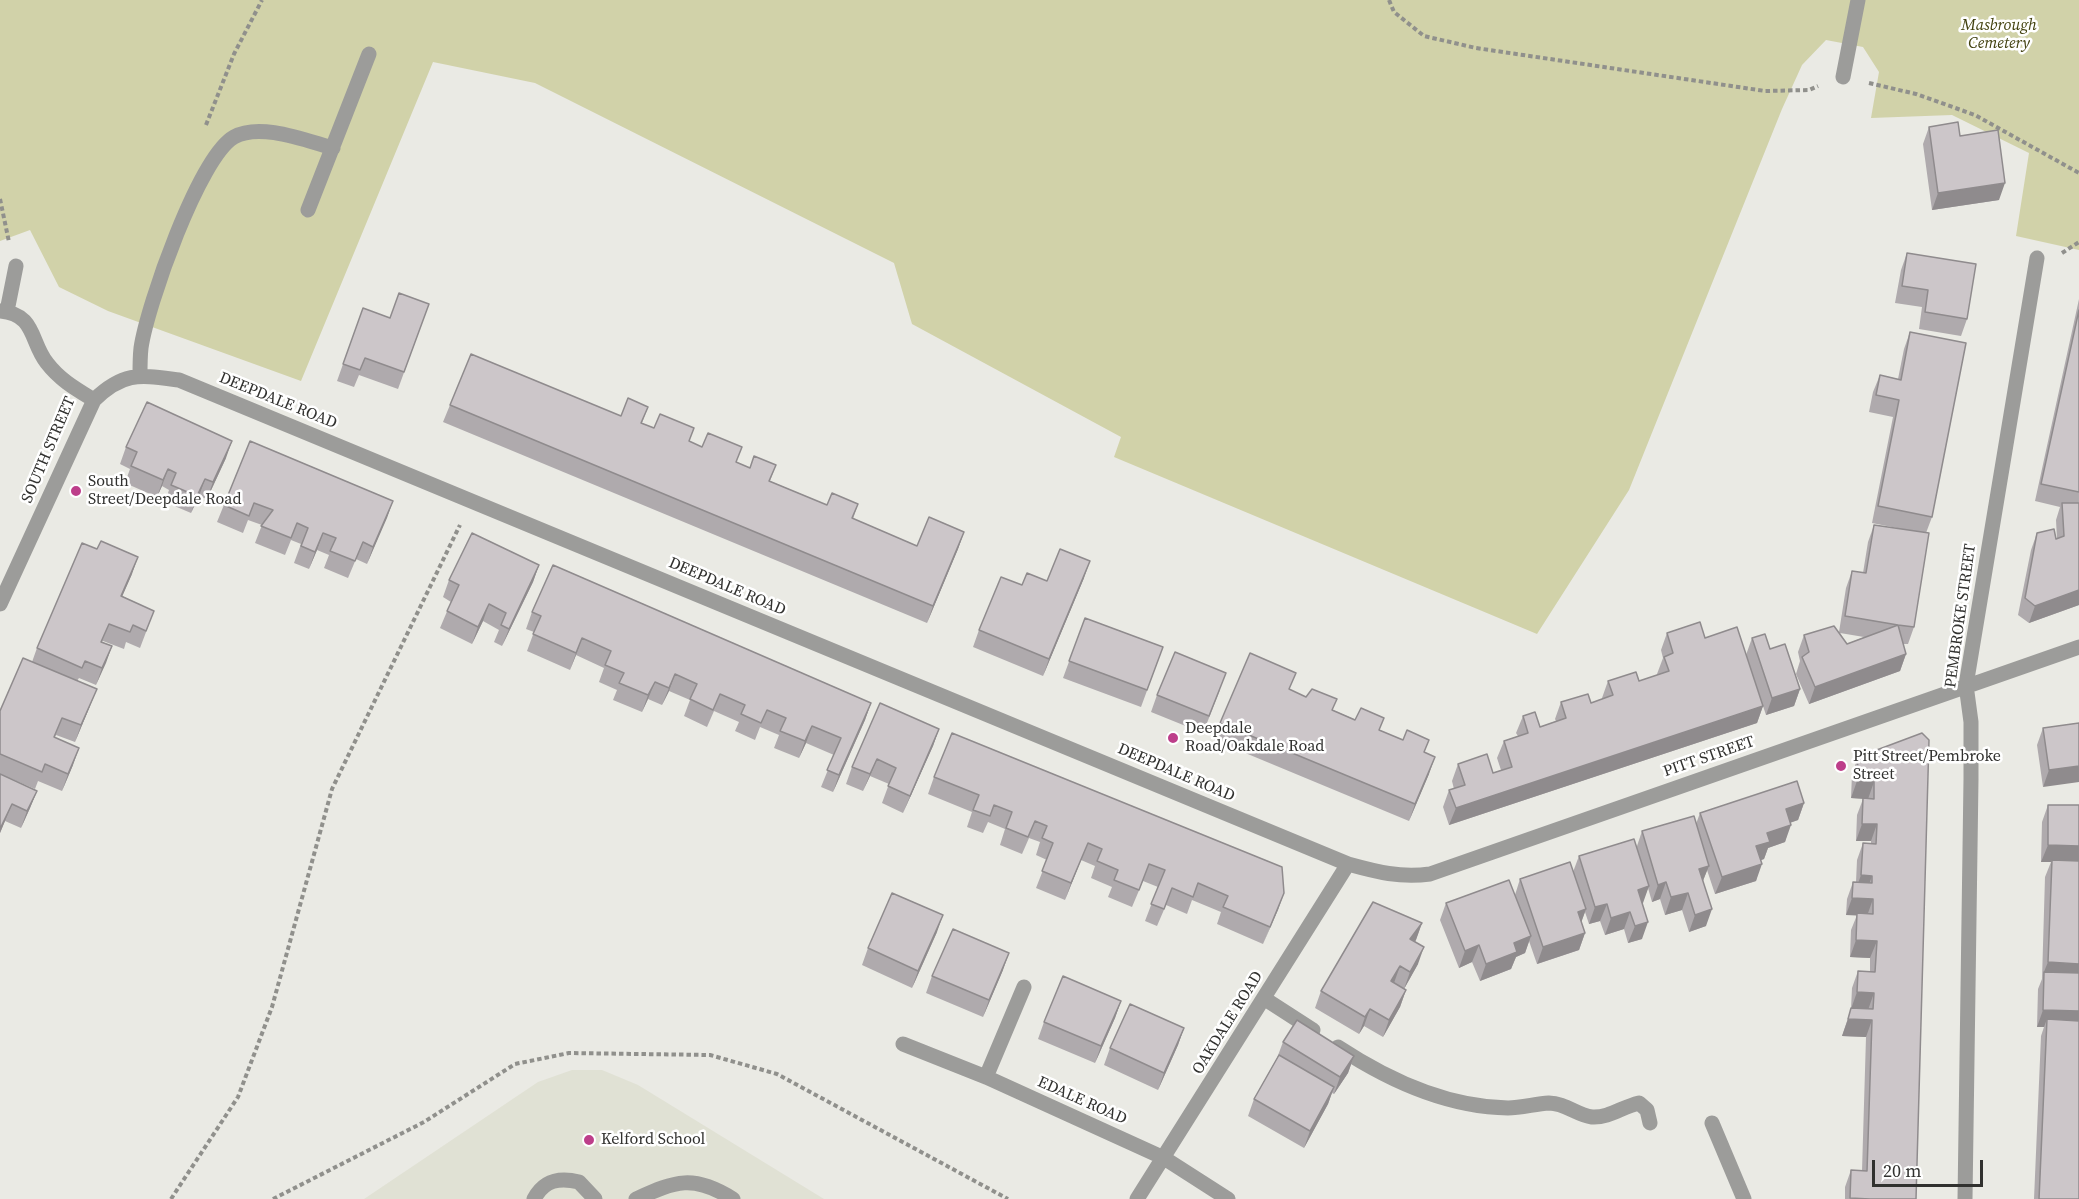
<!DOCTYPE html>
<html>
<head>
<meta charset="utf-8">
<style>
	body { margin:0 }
	#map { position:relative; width:2079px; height:1199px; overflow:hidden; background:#eaeae4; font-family:"Source Serif 4",serif }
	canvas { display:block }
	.scale { position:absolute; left:1872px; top:1160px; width:111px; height:27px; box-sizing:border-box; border:3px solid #31312f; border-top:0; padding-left:8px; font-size:18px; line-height:21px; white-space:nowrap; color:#31312f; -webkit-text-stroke:4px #fff; paint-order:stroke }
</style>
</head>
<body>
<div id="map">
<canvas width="2079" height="1199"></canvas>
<div class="scale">20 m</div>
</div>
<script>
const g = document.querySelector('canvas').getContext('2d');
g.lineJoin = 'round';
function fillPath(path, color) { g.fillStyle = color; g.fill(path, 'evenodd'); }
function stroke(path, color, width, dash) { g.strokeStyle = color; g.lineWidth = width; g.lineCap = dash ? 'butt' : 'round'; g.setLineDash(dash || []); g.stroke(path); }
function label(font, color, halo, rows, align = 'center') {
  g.font = font + ' "Source Serif 4",serif'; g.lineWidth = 5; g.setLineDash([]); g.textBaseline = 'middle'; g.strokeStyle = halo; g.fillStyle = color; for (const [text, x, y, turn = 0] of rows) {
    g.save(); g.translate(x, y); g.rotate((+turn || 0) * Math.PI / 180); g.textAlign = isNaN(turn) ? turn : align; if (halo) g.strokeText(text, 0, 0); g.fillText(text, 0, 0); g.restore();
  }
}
fillPath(new Path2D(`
	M572,1070H602L638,1085L824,1199H364L538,1082Z`), '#e0e1d4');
fillPath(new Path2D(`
	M0,0H2079V250L2016,236L2029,153L1952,115L1871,118L1879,72L1863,47L1826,40L1802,65L1782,109L1629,490L1537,634L1114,457L1121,437L912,324L894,263L535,83L433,62L301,381L108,311L59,287L30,230L0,241Z`), '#d1d2a9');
stroke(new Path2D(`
	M1389,0L1394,12L1424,36L1476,48L1765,91L1809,90L1818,86
	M1869,83L1916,94L1975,115L2079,173
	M206,125L234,54L262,0
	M0,199L9,242
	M2062,253L2079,242
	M171,1199L238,1097L272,1007L332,789L460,525
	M273,1199L424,1122L515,1064L569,1053L710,1055L777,1074L1008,1199`), '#90908c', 4, [4.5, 3]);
stroke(new Path2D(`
	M1843,77L1858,0
	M308,210L369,54
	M0,311C36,314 30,342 47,363C60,380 76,389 94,400
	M7,311L16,266
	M140,375C140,366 140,357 141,348C147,306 199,157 234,137C260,122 307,141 333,148
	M0,604L94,400C124,371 140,375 179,380L1348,864C1377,872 1400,878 1430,874L2079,647
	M1265,999L1313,1030
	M903,1044L986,1077L1164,1158L1228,1199
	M1338,1047C1388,1080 1446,1107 1508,1108C1521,1108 1535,1104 1549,1103C1565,1103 1577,1115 1592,1117C1609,1118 1622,1107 1639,1103L1647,1110L1650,1123
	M986,1077L1024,987
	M1712,1123L1744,1199
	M534,1199C544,1180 559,1177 579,1182L595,1199
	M636,1199C676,1181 693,1174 733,1199
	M1137,1199L1348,864
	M1965,1199L1971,779V722L1966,685L2037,258`), '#9c9c9a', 15);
fillPath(new Path2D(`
	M1929,127L1960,136L1999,200L1932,210L1923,144Z
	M1907,253L1967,319L1961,336L1919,329L1922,307L1895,303L1901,270Z
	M2079,299V605L2029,623L2018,615L2031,550L2037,533L2057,539L2056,520L2060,507L2035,501Z
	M429,304L398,389L359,375L354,387L337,381L363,308L390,318Z
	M1910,332L1932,517L1926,533L1914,627L1908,644H1903L1906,654L1900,671L1809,704L1796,674L1800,661L1798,652L1804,635L1839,632L1846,588L1852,571L1863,573L1868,542L1874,525L1902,529L1872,523L1893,417L1869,412L1873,392L1880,375L1898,379L1904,349ZM1840,633L1864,637L1847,644Z
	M450,405L621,416L648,407L642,423L702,447H742L736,462L750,468L776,465L770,481L827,505L858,504L853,519L917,546L964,532L958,549L927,623L443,422Z
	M250,441L393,501L367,564L356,559L348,578L324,568L329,555L317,550L309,569L294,563L301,544L291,540L285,555L255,543L262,525L248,520L243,533L217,522Z
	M126,447L226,458L207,499L199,496L191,513L165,502L169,490L162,486L157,497L125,483L130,469L120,464Z
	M539,565L533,582L502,646L494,642L499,630L483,621L472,644L440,628L451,602L443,597L449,580Z
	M132,574L122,596L154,611L140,648L126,642L124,649L103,641L102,642L112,646L96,685L79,678L77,681L90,706L75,742L56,735L55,737L73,765L62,791L38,781L35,789L0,774V711L32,662L37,648Z
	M1084,578L1043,676L973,647L979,630L1047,581Z
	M532,612L871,703L865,720L833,792L821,787L834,755L806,743L799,758L774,748L779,735L760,727L755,740L735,731L739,722L714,711L707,727L684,716L690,700L669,691L662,705L648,699L642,712L613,700L617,690L599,682L604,668L576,655L570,670L527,651L534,632L526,629Z
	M1085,618L1163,647L1141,707L1063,678Z
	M1667,633L1705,638L1763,706L1757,723L1449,825L1443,807L1449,790L1454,789L1452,781L1458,764L1493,773L1501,770L1497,758L1504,741L1518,736L1516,733L1523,716L1540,727L1556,721L1555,719L1561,702L1591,703L1602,699V698L1608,681H1639L1658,675L1657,674L1663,658L1661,650Z
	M1752,638L1770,649L1800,689L1794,706L1766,715L1746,655Z
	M1220,690L1203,733L1151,712L1157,695Z
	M1290,690L1333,710L1403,740H1429L1424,752L1429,774L1409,821L1214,740L1220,723Z
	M2079,723L2043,787L2037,745L2043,728Z
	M939,729L933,746L903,813L882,803L889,784L870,776L863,791L846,784L852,767Z
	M1922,733L1916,1199H1845V1187L1851,1170L1862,1171L1866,1037L1842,1036L1851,1009L1852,988L1858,971L1870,972V958L1850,957L1851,930L1857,915H1846L1847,899L1853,882H1856L1857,860L1863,843L1871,844V841H1856L1857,815L1863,799L1851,798L1852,774L1858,757Z
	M0,774L37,791L30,808L21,828L5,821L0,833Z
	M934,777L1284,893L1263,944L1217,924L1221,912L1192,900L1187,914L1166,905L1157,926L1145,921L1158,887L1143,881L1132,907L1108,897L1112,887L1091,878L1095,866L1081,860L1065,900L1036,888L1047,860L1036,855L1040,842L1029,838L1022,854L1000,845L1005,829L988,822L983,833L967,827L972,812L928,794Z
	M1804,803L1798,820L1790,823L1785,842L1768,848L1764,859L1761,860L1756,881L1715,894L1707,870L1703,881L1706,926L1689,932L1682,910L1665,915L1660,899L1652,902L1648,888L1642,903V939L1628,943L1624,929L1605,935L1600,921L1589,924L1585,912L1581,922L1585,933L1579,950L1537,964L1529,941L1525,953L1516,957L1511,969L1480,981L1472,962L1459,968L1440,920L1446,903L1515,895L1520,879L1573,872L1579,856L1637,846L1642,831L1696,824L1700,813Z
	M2048,805L2079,1199H2034L2041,1036L2044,1027H2037L2038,989L2042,979L2045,877L2051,862H2041L2042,822Z
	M1422,923L1415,942L1418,964L1404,989L1406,990L1400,1007L1383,1037L1364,1026L1359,1034L1315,1008L1321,991Z
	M937,932L912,988L862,965L868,948Z
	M1003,970L983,1017L926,993L932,976Z
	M1121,1001L1115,1018L1095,1063L1038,1039L1044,1022Z
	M1184,1028L1178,1045L1158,1090L1104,1065L1110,1048Z
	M1283,1042L1354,1056L1348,1073L1334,1094L1332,1093L1328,1104L1304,1148L1248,1116L1254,1099L1277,1058Z`), '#afaaad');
fillPath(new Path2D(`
	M2005,183L1999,200L1932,210L1938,193Z
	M232,441L226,458L207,499L213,482Z
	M168,469L162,486L157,497L163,480Z
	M205,479L199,496L191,513L197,496Z
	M393,501L387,518L367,564L373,547Z
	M964,532L958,549L927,623L933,606Z
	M323,533L317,550L309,569L315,552Z
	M138,557L132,574L115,613L121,596Z
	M1090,561L1084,578L1043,676L1049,659Z
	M539,565L533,582L502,646L509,629Z
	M2079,590V605L2029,623L2035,606Z
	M489,604L483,621L472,644L478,627Z
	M582,638L576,655L570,670L576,653Z
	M112,646L106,663L96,685L102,668Z
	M1906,654L1900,671L1809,704L1815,687Z
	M675,674L669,691L662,705L669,688Z
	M655,682L648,699L642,712L648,695Z
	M97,689L90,706L75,742L81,725Z
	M1800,689L1794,706L1766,715L1772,698Z
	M871,703L865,720L833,792L839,775Z
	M1763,706L1757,723L1449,825L1456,808Z
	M812,726L806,743L799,758L805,741Z
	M939,729L933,746L903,813L910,796Z
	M79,748L73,765L62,791L68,774Z
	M1435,757L1429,774L1409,821L1415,804Z
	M877,759L870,776L863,791L870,774Z
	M2079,766V782L2043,787L2049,770Z
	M1857,781L1874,782L1868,799L1851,798Z
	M37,791L30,808L21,828L27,811Z
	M1804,803L1798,820L1780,826L1786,809Z
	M12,804L5,821L0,833V829Z
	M1862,824H1877L1871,841H1856Z
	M1791,825L1785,842L1768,848L1764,859L1750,864L1756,846L1767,833Z
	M1088,843L1081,860L1065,900L1071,883Z
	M2048,845L2079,846V863L2052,860L2051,862H2041Z
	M1762,864L1756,881L1715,894L1722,877Z
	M1709,866L1702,883L1699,869Z
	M1861,875L1872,876L1866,893L1855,892Z
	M1666,882L1660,899L1652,902L1658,885Z
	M1649,886L1643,903L1632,907L1638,890Z
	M1284,893L1278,910L1263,944Z
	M1688,893L1682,910L1665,915L1671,897Z
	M1852,898L1873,899L1867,916L1846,915Z
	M1607,904L1600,921L1589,924L1595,907Z
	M1586,909L1580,926L1578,912Z
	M1712,909L1706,926L1689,932L1695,915Z
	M1630,912L1624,929L1605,935L1611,918Z
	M943,915L937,932L912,988L918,971Z
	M1648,922L1642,939L1628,943L1635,926Z
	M1422,923L1416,940L1404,956L1410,939Z
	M1585,933L1579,950L1537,964L1543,947Z
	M1531,936L1525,953L1516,957L1511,969L1480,981L1486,964L1514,943Z
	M1856,940L1877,941L1870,958L1850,957Z
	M1479,945L1472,962L1459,968L1465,951Z
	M1424,947L1418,964L1404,989L1410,972Z
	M1009,953L1003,970L983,1017L989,1000Z
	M2048,962L2079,964V981L2044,972L2041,979Z
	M1400,966L1394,983L1391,981Z
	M1406,990L1400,1007L1383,1037L1389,1020Z
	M1857,992L1874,993L1868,1010L1851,1009Z
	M1121,1001L1115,1018L1095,1063L1101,1046Z
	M1370,1009L1364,1026L1359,1034L1365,1017Z
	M2043,1010L2079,1011V1028L2047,1019L2044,1027H2037Z
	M1848,1019L1872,1020L1866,1037L1842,1036Z
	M1184,1028L1178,1045L1158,1090L1164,1073Z
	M1354,1056L1348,1073L1334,1094L1340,1077Z
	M1334,1087L1328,1104L1304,1148L1310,1131Z`), '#8f8b8d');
const building = new Path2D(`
	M1958,122L1960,136L1998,130L2005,183L1938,193L1929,127Z
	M1907,253L1976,264L1967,319L1925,312L1928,290L1902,286Z
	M399,293L429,304L404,372L365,358L360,370L343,364L363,308L390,318Z
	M2079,310V492L2041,484Z
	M1910,332L1966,343L1932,517L1878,506L1899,400L1876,395L1880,375L1901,380Z
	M471,354L621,416L628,398L648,407L641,423L654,428L660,414L694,428L689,441L702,447L708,433L742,447L736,462L750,468L754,456L776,465L769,481L827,505L832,493L858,504L852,518L917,546L929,517L964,532L933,606L450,405Z
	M147,402L232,441L213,482L205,479L197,496L171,485L176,473L168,469L163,480L131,466L137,452L126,447Z
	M250,441L393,501L373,547L363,542L355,561L330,551L336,538L323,533L315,552L301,546L308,528L297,523L291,538L261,526L273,510L254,503L249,516L224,505Z
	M2062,503H2079V590L2035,606L2025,598L2037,533L2054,529L2056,539L2064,536Z
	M1874,525L1929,533L1914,627L1898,625L1906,654L1815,687L1802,657L1809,652L1804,635L1834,626L1847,644L1898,625L1845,616L1852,571L1866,573Z
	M472,533L539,565L509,629L501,625L506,613L489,604L478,627L447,611L459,585L449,580Z
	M101,541L138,557L121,596L154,611L146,631L133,625L130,632L109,624L101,642L112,646L102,668L85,661L82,668L37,648L82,543L97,549Z
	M1060,549L1090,561L1049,659L979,630L1001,577L1022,585L1027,573L1047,581Z
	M553,565L871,703L839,775L827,770L841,738L812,726L805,741L780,731L786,718L767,710L761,723L741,714L745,705L720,694L713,710L690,699L697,684L675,674L669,688L655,682L648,695L619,683L624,673L605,665L611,651L582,638L576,653L533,634L541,616L532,612Z
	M1085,618L1163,647L1147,690L1069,661Z
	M1700,622L1705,638L1737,627L1763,706L1456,808L1449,790L1465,785L1458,764L1487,754L1493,773L1512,767L1504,741L1528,733L1523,716L1535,712L1540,727L1566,718L1561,702L1588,694L1591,703L1613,695L1608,681L1636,672L1639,681L1669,671L1664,657L1673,653L1667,633Z
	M1765,634L1770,649L1785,644L1800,689L1772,698L1752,638Z
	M1175,652L1226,673L1209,716L1157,695Z
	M1250,653L1296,673L1289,689L1306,697L1312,689L1337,699L1332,710L1355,720L1361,708L1384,718L1379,730L1403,740L1407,730L1429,740L1424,752L1435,757L1415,804L1220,723Z
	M23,658L97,689L81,725L62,718L54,737L79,748L68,774L45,764L42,772L0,754V711Z
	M880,703L939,729L910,796L888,786L896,768L877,759L870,774L852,767Z
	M2079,723V766L2049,770L2043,728Z
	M952,733L1282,867L1284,893L1270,927L1223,907L1228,896L1198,883L1193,897L1172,888L1164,909L1151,904L1165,870L1149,864L1139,890L1114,880L1118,870L1097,861L1102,849L1088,843L1071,883L1042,871L1053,843L1042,838L1047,826L1035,821L1028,837L1006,828L1012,812L994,805L990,816L973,810L979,795L934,777Z
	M1922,733L1929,740L1916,1199H1870L1850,1198L1851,1170L1867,1171L1872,1020L1848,1019L1851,1008L1873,1009L1874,993L1857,992L1858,971L1875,972L1877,941L1856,940L1857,913L1873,914V899L1852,898L1853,882L1872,883V876L1861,875L1863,843L1876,844L1877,824H1862L1863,798L1874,799V782L1857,781L1858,757Z
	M0,774L37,791L27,811L12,804L0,829Z
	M1797,781L1804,803L1786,809L1791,825L1767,833L1770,842L1756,846L1762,864L1722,877L1700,813Z
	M2048,805H2079V846L2048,845Z
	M1694,816L1709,866L1699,869L1712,909L1695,915L1688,893L1671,897L1666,882L1658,885L1642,831Z
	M1634,839L1649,886L1638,890L1648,922L1635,926L1630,912L1611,918L1607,904L1595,907L1579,856Z
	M2052,860L2079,861V964L2048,962Z
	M1570,862L1586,909L1578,912L1585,933L1543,947L1520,879Z
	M1509,880L1531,936L1514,943L1517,952L1486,964L1479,945L1465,951L1446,903Z
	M892,893L943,915L918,971L868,948Z
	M1373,902L1422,923L1410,939L1424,947L1410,972L1400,966L1391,981L1406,990L1389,1020L1370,1009L1365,1017L1321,991Z
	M953,929L1009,953L989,1000L932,976Z
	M2044,972L2079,973V1011L2043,1010Z
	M1063,976L1121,1001L1101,1046L1044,1022Z
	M1130,1004L1184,1028L1164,1073L1110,1048Z
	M2047,1019L2079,1021V1199H2039Z
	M1297,1020L1354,1056L1340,1077L1283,1042Z
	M1279,1055L1334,1087L1310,1131L1254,1099Z`);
fillPath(building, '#ccc6c9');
stroke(building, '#8f8b8d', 1.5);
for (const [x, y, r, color] of [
	[76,491,6,"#bd3e8a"],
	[1173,738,6,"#bd3e8a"],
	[1841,766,6,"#bd3e8a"],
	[589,1140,6,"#bd3e8a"]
]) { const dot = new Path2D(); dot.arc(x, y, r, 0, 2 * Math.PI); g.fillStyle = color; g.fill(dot); stroke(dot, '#fff', 2); }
label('italic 16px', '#41400e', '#fff', [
	["Masbrough",1999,26],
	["Cemetery",1999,44]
]);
label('16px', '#31312f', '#fff', [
	["DEEPDALE ROAD",278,401,22],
	["SOUTH STREET",49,450,-67],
	["DEEPDALE ROAD",727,587,23],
	["PEMBROKE STREET",1961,616,-82],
	["PITT STREET",1709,757,-19],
	["DEEPDALE ROAD",1176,773,23],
	["OAKDALE ROAD",1228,1023,-58],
	["EDALE ROAD",1082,1101,24]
]);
label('16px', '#31312f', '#fff', [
	["South",88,482],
	["Street/Deepdale Road",88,500],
	["Deepdale",1185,729],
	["Road/Oakdale Road",1185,747],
	["Pitt Street/Pembroke",1853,757],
	["Street",1853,775],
	["Kelford School",601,1140]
], 'left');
</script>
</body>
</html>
